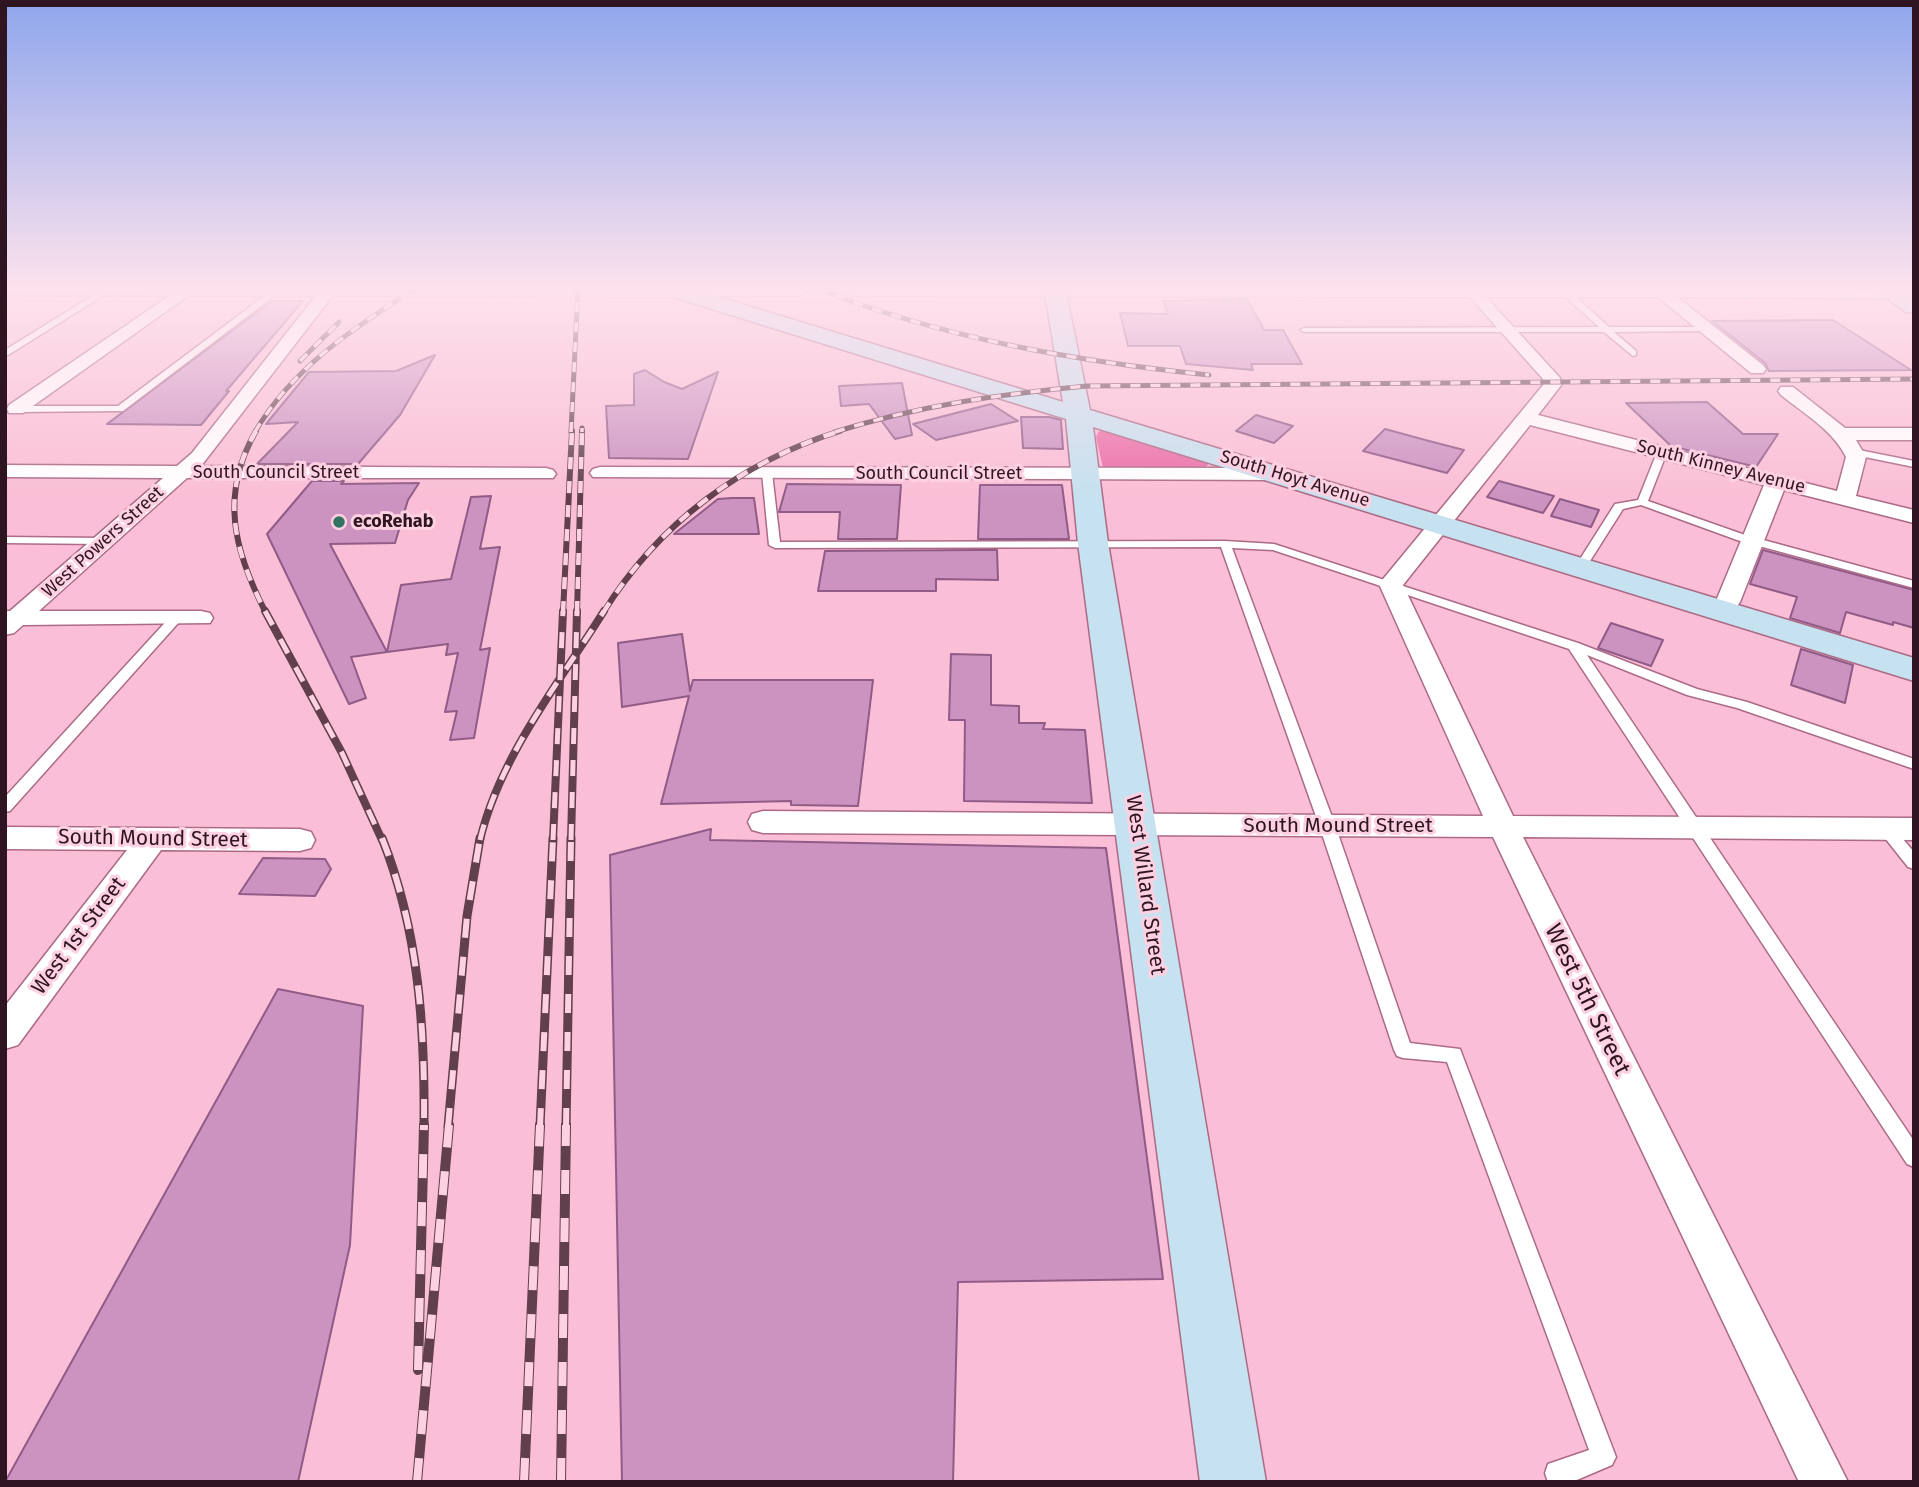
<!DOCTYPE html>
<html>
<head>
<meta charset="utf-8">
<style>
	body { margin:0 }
	#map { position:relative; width:1919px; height:1487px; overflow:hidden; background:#fabfd6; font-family:"Fira Sans",sans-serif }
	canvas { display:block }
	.frame { position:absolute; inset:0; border:7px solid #2f1521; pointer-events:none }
</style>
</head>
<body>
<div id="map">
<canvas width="1919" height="1487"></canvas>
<div class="frame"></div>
</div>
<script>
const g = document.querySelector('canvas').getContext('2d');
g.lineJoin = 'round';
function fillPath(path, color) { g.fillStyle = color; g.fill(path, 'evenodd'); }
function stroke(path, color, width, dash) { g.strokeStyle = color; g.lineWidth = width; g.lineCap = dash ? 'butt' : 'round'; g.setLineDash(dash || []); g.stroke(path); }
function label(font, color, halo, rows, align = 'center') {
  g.font = font + ' "Fira Sans",sans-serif'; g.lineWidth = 6; g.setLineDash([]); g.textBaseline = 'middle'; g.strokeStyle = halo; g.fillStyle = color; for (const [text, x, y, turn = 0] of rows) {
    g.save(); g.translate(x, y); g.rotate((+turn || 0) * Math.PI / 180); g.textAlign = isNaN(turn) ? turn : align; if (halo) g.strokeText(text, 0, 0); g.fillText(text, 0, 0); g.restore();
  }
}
fillPath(new Path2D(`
	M1106,429L1206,459L1208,465L1204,468L1109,470L1103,468L1096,437L1098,432Z`), '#eb6fa8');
const building = new Path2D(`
	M1247,299L1264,330H1283L1302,364H1251L1253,370L1186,364L1180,346H1128L1120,313L1168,314L1163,301Z
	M272,301H303L226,391H229L201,425L107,424Z
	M1833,320L1911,370L1769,371L1765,363L1712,321Z
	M435,355L400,415L358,464H257L298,422L266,424L309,372L396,371Z
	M645,370L664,382L682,389L718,372L688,459L609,458L606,406L634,405V374Z
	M902,383L912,435L895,439L869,404L841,406L839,386Z
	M1707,402L1743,434H1778L1756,467L1671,446L1626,403Z
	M991,404L1018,421L936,440L913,424Z
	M1256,415L1293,426L1274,443L1236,431Z
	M1021,417H1049L1061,420L1063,449L1023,448Z
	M1385,429L1429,441L1464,450L1447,473L1363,451Z
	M312,481H344L341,484L419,483L408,500L395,543L330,544L387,652L351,657L366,698L349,704L267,534Z
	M1499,481L1554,496L1543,513L1487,497Z
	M787,484L901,485L897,539H838L840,512H779Z
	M980,485H1062L1069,539H978Z
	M491,496L480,549L500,547L480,650L490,648L474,738L450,740L457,711L445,712L458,653L446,655L448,644L387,652L401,585L451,579L471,497Z
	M732,498H754L759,534H674L718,499Z
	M1560,499L1599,510L1591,527L1551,516Z
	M978,550H997L998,580L936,579V591H818L825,551Z
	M1763,550L1914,590V628L1893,622V625L1846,612L1840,633L1790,618L1797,597L1750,584Z
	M1611,623L1663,640L1651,666L1598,648Z
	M682,634L690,691L693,680H873L858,806L791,805V801L661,804L689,696L622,707L618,643Z
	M1801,649L1853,665L1845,703L1791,685Z
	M951,654L991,655V705L1019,706V723H1045L1043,729L1085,730L1092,803L964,801L965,720H949Z
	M711,829L710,840L1106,848L1163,1279L958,1282L953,1482H622L610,855Z
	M263,858L325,859L331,869L315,896L239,894Z
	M278,989L363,1006L350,1245L298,1482H5Z`);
fillPath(building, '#cc93c1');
stroke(building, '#905b87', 2);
const lane = new Path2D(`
	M105,288L112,290L5,357V350Z
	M275,288L282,290L123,411L16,412L11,409L16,406H118Z
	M1561,289H1567L1609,327H1707L1711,329L1707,331L1614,332L1636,351V355L1633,356L1604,332H1304L1300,330L1304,328L1599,327L1561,293Z
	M1854,449L1914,461V467L1850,454L1849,452Z
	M1658,450L1667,452L1648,501L1745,535L1914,581V588L1737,540L1641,505L1623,509L1585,569H1577L1575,567L1615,504L1638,500Z
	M767,470L772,473L780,542L1225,541L1274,544L1578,643L1697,689L1747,702L1914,759V769L1737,708L1687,695L1587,655L1914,1141V1167L1907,1164L1569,649L1273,550L1232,548L1335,825L1410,1043L1460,1049L1616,1457L1612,1465L1572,1482H1548L1545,1473L1548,1464L1589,1450L1447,1062L1403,1058L1397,1056L1394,1050L1319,825L1221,547L775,548L769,545L762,473Z
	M5,537L103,538L109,541L103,544L5,543Z
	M176,614L182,618L180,621L10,811L5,812V797L172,615Z
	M1886,824L1891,825L1914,852V869L1908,867L1881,833L1878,829L1881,825Z`);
const street = new Path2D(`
	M181,288H199L23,413H9L7,409L9,405Z
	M322,288L337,290L201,466L546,468L553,470L556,474L553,478H187L39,611H201L210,613L213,618L210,623L23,625L14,633L5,635V611H10L163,478L5,477V465L177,466L192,453Z
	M669,288H805L807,291L799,296H675L670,294Z
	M846,288L1896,290L1899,293L1896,296L1891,298L1677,297L1763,365L1766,369L1763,373H1751L1658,297H1486L1560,378L1562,384L1538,415L1837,491L1846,457C1833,430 1803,413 1781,395L1778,391L1781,387H1793L1845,428H1914V440H1856L1866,457L1856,496L1914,510V523L1784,490L1740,602L1731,615L1722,617L1713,615L1710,610L1716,601L1764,485L1530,425L1403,585L1513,816L1914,818V840L1523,837L1848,1482H1799L1493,837L763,833L752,830L748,822L752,814L763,811L1483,816L1379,584L1544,384L1543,379L1470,297L852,296L847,294Z
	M600,467L1279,468L1286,470L1289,474L1286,478L1279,480L593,477L590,473L593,469Z
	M5,827L300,829L311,832L315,840L311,848L300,851L161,850L18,1045L5,1049V1006L127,850L5,849Z`);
const secondary = new Path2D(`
	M5,288H689L1063,402L1044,288H1065L1090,410L1914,658V681L1093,427L1108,543L1266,1482H1200L1078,543L1066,419L673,297L5,295Z
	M1873,288H1899L1914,298V313L1906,312Z`);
stroke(lane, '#ac6a86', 3);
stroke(street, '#ac6a86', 3);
stroke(secondary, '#ac6a86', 3);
fillPath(lane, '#fff');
fillPath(street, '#fff');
fillPath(secondary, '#c6e1ef');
const railFar4 = new Path2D(`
	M816,288C942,338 1074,361 1209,375
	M300,361L339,322
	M255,432C292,368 355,327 416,288
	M571,432L578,288
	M582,432V428
	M835,432C917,406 1000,394 1087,386L1914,379`);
const railFar3 = new Path2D(`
	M256,431C219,495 234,551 266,613
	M563,613L572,431
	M577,613L582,431
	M603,613C658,524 741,462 840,431`);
const railFar2 = new Path2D(`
	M265,611L342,753L382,840
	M480,840C500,756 559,683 604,611
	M553,840L563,611
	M571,840L577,611`);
const railFar1 = new Path2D(`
	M382,838C419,931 425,1028 424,1127
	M448,1127L467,916L480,838
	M540,1127L553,838
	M566,1127L571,838`);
const rail = new Path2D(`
	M418,1370L424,1125
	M417,1482L449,1125
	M524,1482L540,1125
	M561,1482L566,1125`);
stroke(railFar4, '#613f4d', 5);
stroke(railFar3, '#613f4d', 6);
stroke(railFar2, '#613f4d', 8);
stroke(railFar1, '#613f4d', 9);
stroke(rail, '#613f4d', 10);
stroke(railFar4, '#fed1e2', 3.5, [10]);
stroke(railFar3, '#fed1e2', 4.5, [12]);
stroke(railFar2, '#fed1e2', 5, [16]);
stroke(railFar1, '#fed1e2', 6, [19]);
stroke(rail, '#fed1e2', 8, [24]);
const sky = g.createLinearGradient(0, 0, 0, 497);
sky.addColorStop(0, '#8ea6ec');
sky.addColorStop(0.58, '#fde2ed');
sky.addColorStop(1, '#fde2ed00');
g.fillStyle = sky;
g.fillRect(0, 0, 1919, 497);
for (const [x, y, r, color] of [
	[339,522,7,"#317261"]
]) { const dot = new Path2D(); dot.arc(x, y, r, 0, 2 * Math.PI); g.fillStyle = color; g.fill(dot); stroke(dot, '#fed1e2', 2.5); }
label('18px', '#2f1521', '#fed1e2', [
	["South Kinney Avenue",1721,467,14],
	["South Council Street",276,473],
	["South Council Street",939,474],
	["South Hoyt Avenue",1295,479,17],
	["West Powers Street",103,542,-42]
]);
label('bold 18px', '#2f1521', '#fed1e2', [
	["ecoRehab",353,522]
], 'left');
label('21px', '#2f1521', '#fed1e2', [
	["South Mound Street",1338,826],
	["South Mound Street",153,839,1],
	["West Willard Street",1145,885,82],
	["West 1st Street",79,936,-53]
]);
label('24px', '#2f1521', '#fed1e2', [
	["West 5th Street",1587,1000,64]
]);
</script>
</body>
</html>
